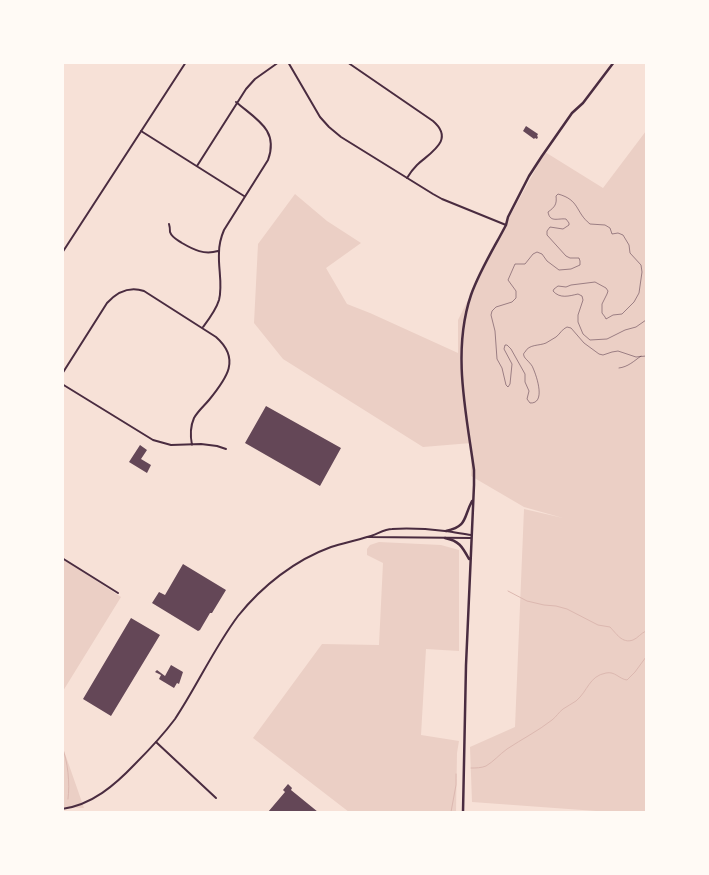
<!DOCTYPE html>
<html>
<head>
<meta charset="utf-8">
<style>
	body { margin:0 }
	#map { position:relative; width:709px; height:875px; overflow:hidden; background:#f7e1d7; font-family:"IBM Plex Sans",sans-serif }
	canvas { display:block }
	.frame { position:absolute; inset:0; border:64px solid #fffaf5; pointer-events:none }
</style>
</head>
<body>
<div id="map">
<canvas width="709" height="875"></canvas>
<div class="frame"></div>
</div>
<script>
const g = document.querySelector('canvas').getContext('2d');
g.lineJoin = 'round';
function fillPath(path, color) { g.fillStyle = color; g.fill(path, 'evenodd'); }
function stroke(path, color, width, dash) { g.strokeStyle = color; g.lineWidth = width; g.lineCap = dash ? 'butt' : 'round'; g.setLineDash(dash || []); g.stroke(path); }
fillPath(new Path2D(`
	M646,131V812H610L472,802L470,747L515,727L524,509L563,518L524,507L471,476V443L423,447L283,359L254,323L258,244L295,194L327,221L361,243L326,268L347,304L370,313L458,353V320L509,218L545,152L603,188Z
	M379,542L441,545L459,550V651L426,649L421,735L459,741L457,753L456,812H349L253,738L322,644L379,645L383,563L367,555V549L370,545Z
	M63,559L121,597L63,691Z
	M63,748L84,808L63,807Z`), '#ebcfc5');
stroke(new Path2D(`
	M508,591L527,601L544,605L556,606L567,609L598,625L610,627C616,633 622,644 633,640C638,638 641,633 646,631
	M62,747C68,761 70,784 68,799
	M471,768C476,768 481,768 486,766C493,762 500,754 507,749C522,739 538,731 552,720C556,717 559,712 563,709C567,706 572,704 576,701C588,691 589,676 606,673C615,671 619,679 627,680L635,672L646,657
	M451,812L456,785V774`), '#dcb8b0', 1);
fillPath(new Path2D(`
	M526,126L538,134L537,136L538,137L537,139L535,138L534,139L523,131Z
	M266,406L341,448L320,486L245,443Z
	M140,445L147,450L141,459L151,465L147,473L129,462Z
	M183,564L226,590L212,613H210L200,630L198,631L152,603L159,592L165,595Z
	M131,618L160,635L111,716L83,699Z
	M171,665L183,672L179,684L177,683L174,688L159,679L161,675L155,672L157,670L165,676Z
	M288,784L292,788L291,790L318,812H268L285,792L283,790Z`), '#644757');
stroke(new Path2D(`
	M646,320L636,327L625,330L607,339L590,340L583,334L578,322V315L583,300L582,296L578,294C569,296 560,299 553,291L554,289L558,286L566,287L571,285L595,282L606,288L608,291L607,294L602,304V313L605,317L606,319L613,315L622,314L634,302L639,293L642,272L641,265L630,253L629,245L623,235L618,233L612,234L610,228L605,225L590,224C575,212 580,200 558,194L556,196C557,204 555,207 548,212C550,223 558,218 566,219L569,223V225L563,229L550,227L547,231V235L566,256L570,258H579L580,261V265L571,269L559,270L547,261L542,254L537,252L533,254L525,264H515L508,280L516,291V298L512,302L496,307L492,311L491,315L495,331L497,359L502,368L506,385L508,387L510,384L512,364L504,349L505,345H507L511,349L525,374V382L529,391L527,399L530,403C546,404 537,377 533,368C532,364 524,358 524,356C523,354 524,353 525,352C529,344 539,346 546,343C549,341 553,339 556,337C560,334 562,329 567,327L571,328L584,343L599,354L603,355L612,352L618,351L636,357L646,356
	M619,368C628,367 634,361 641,356`), '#4a2c40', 0.5);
stroke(new Path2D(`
	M347,62L433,121C455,140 431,152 417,165C413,169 410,173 407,178
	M141,131L244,196
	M197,166L246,89L255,79L279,62
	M169,224C170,227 170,230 170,232C172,238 178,240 182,243C194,250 204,255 218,251
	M203,327C209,319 216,310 219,300C223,285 218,268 219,253C219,244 221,237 224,230L268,160C279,130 257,120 236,102
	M62,374L107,303C117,292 129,286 144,291L216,337C241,359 227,378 209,400C204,406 198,411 194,418C190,427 190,435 192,445
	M62,384L153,440L171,445L201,444L217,446L226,449
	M62,558L118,593
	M156,742L216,798`), '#4a2c40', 2);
stroke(new Path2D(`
	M288,62L320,117L329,127L341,137L433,194L442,199L506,225
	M62,253L186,62
	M369,537L471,538
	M62,809C92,805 115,785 135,764C149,750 163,735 175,719C197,686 214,648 238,616C262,586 295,560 331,547C343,543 355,541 367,537C376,535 384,529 392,529C410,528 428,529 445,531C454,532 463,534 471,535`), '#4a2c40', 2);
stroke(new Path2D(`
	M446,531C468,526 463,518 472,501
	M445,538C459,541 462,546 469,559
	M463,812L466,665L474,485V470C466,412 452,351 471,295C480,270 494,248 506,225L508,217L529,176L542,156L572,113L583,103L614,62`), '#4a2c40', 2.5);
</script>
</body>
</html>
